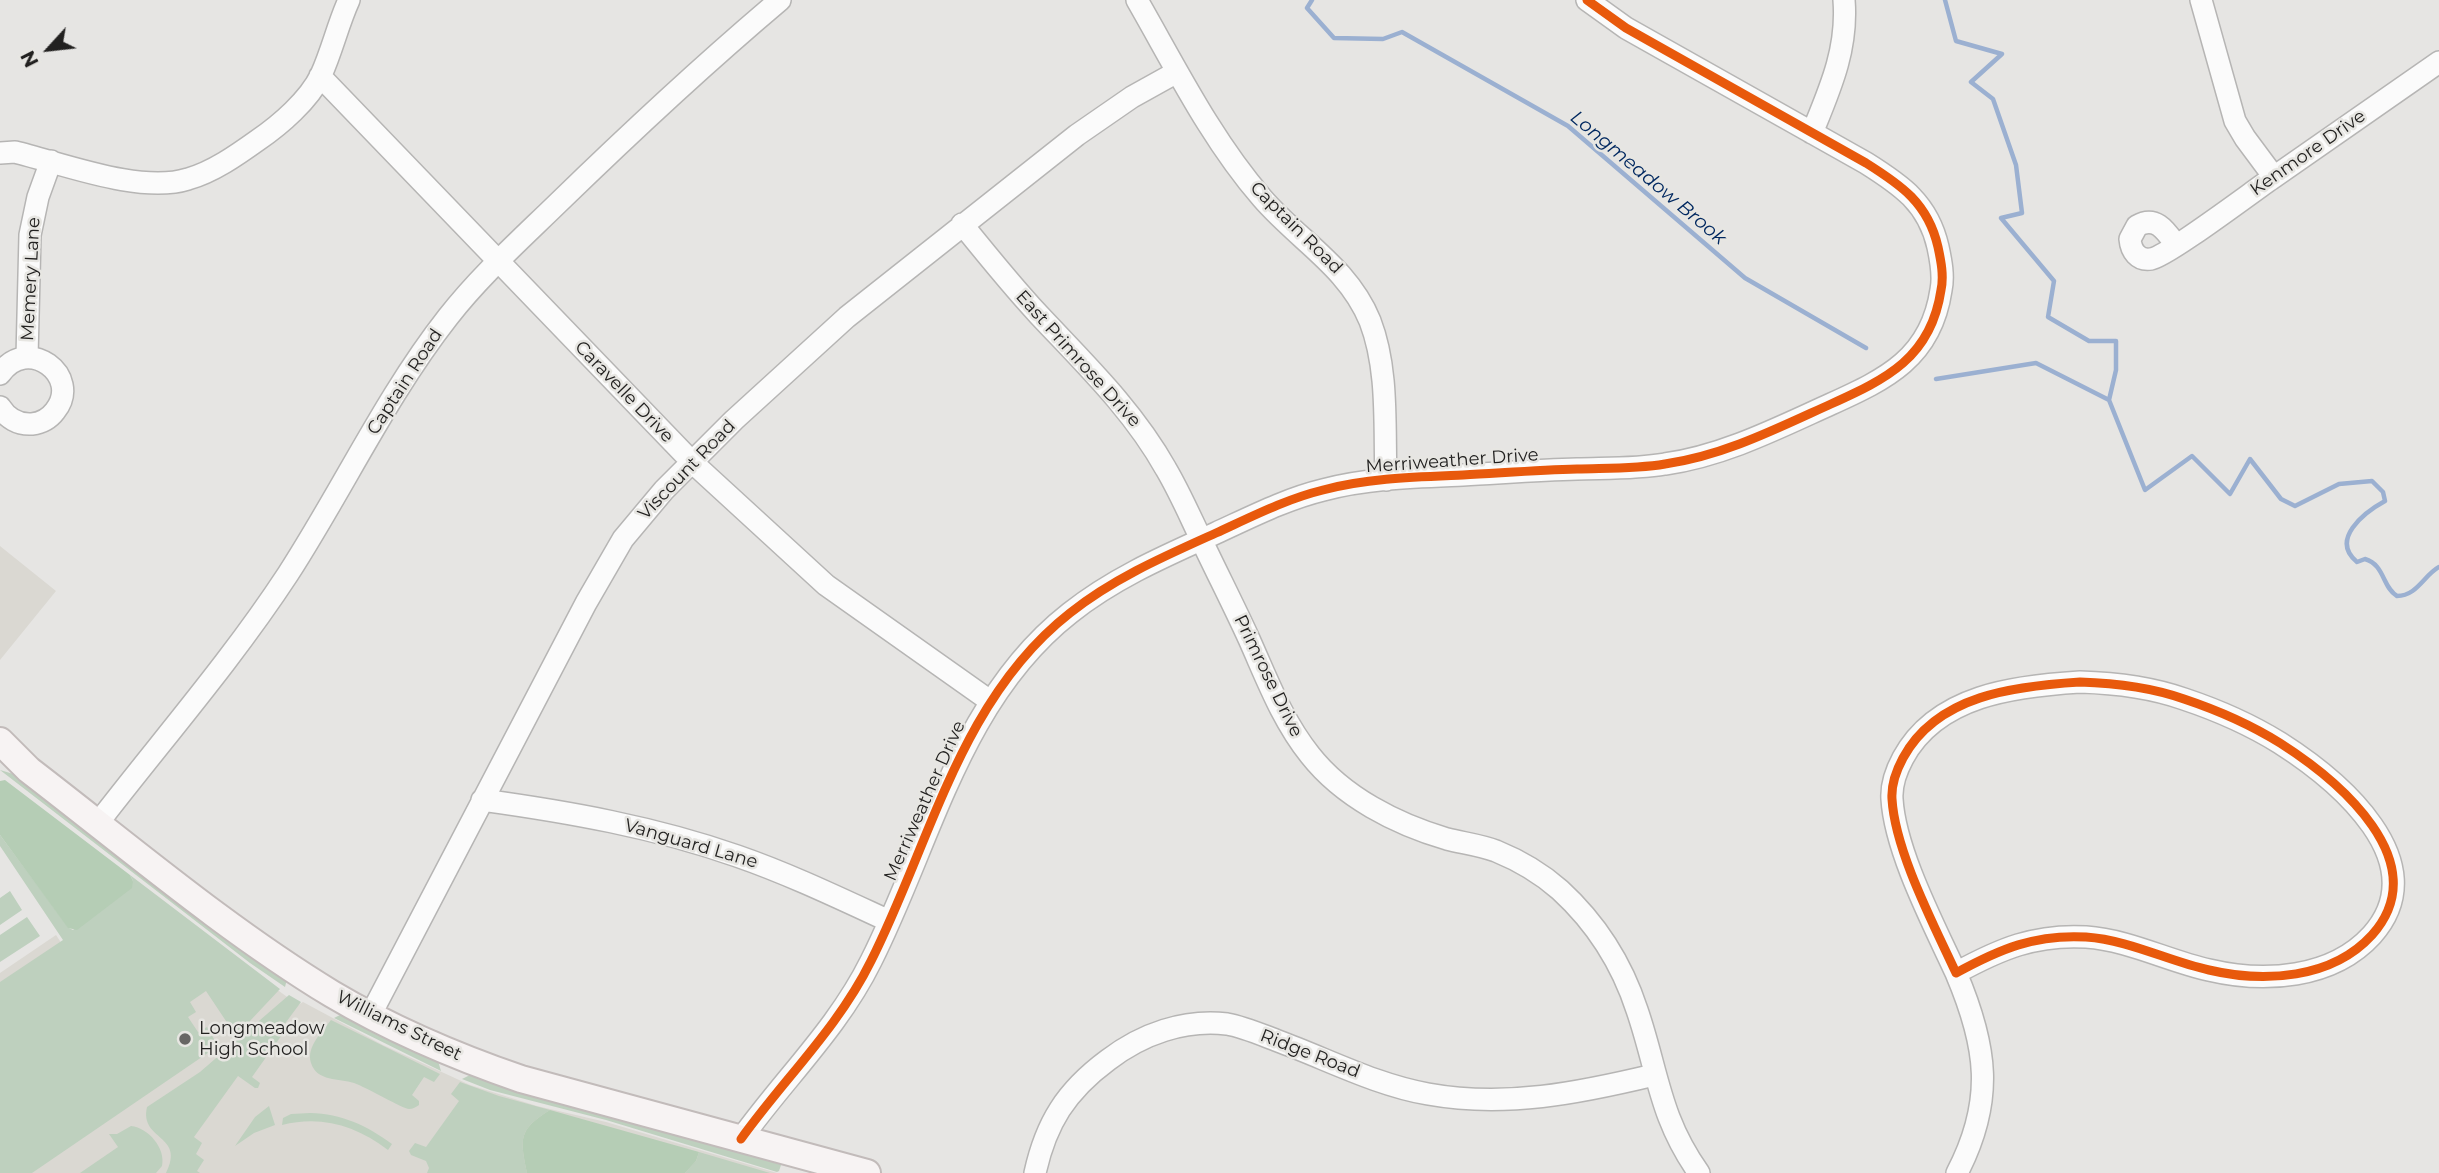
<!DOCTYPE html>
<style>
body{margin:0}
#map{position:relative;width:2439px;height:1173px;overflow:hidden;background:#e6e5e3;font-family:Montserrat,sans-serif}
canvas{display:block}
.north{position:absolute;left:14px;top:14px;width:70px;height:70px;-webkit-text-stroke:5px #e7e6e2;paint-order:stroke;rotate:243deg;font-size:19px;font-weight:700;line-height:28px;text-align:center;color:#222120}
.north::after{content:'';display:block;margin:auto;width:24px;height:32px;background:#222120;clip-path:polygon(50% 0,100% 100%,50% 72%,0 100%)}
</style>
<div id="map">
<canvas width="2439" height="1173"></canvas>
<div class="north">N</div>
</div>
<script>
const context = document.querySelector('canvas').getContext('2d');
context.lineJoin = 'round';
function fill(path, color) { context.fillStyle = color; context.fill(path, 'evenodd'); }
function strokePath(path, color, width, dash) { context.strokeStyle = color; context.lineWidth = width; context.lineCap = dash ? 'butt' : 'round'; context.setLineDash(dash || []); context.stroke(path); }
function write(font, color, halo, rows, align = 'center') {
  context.font = font + ' Montserrat,sans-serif'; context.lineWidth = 5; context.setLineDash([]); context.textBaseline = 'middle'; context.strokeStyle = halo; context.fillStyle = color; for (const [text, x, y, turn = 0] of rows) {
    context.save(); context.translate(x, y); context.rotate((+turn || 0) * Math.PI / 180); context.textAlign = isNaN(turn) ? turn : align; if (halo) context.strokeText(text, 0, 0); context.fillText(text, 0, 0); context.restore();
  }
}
const built = new Path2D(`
 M0,546L56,591L0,660Z
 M56,935L66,950L279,991L298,1005L303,1002L383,1045L470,1085L537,1106L606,1122L777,1173H0V973Z`);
const green = new Path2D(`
 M0,770L20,776L287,979L285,987L250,963Z
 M0,835L69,928L73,930L133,881L130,875L280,989L249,1022L234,1033L206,991L190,1002L196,1012L188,1017L198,1032L207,1027L218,1046L32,1173H0V982L63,940L0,846Z
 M10,891L22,910L0,925V898Z
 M27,917L40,936L0,962V935Z
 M289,995L301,1002L281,1029L284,1032L252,1077L260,1083L258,1088H255L238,1076L194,1137L202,1143L196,1154L204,1160L197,1171L200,1173H166C186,1134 139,1141 147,1107L200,1072Z
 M342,1014L438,1061L441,1071L334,1018Z
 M331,1020L440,1074L434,1082L424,1077L412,1095L419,1101V1105C416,1107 413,1109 409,1109C403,1109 366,1087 354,1083C339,1078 317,1082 311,1063C306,1047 322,1032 331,1020Z
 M470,1075L782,1162L779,1171L777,1172L606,1120L490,1090L462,1079Z
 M460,1082L499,1096L550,1110C518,1130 520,1138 527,1173H427L429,1168L426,1161L411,1155L409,1151L415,1143L426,1147L459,1101L451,1094Z
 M269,1106L275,1125L254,1133L235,1146L255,1117Z
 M310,1113C342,1114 366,1125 392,1144L388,1150C356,1126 322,1115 282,1125L283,1118L291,1114Z
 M131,1126C149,1128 166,1149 162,1166L156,1173H80L118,1147L109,1134H117Z
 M699,1152L770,1173H685L696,1161Z`);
const forest = new Path2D(`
 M5,780L130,875L133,881L132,888L77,930L68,928L0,835V781Z
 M550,1110L699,1152L696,1161L685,1173H527C520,1138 518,1130 550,1110Z`);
const stream = new Path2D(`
 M1312,0L1307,8L1334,38L1383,39L1402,32L1568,126L1745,278L1866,348
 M1945,0L1956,41L2002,54L1971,82L1993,99L2016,165L2022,213L2001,218L2054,281L2048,317L2089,341H2116V370L2109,400
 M1936,379L2036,363L2109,400L2145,490L2192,456L2230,494L2250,459L2281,499L2295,506L2339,484L2372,481L2383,492L2385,501C2363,513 2330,540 2357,562L2365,559C2385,565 2382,587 2397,596C2417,596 2424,575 2439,567`);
const minor = new Path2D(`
 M1137,0C1176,68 1211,139 1262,198C1299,241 1348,267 1370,321C1389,370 1384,428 1386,480
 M2201,0L2235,121L2245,138L2274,177
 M320,76L693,463L826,585L990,701
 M1812,133C1830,89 1848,49 1844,0
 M0,153L15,152C64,164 141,194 188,179C213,172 237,155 258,140C280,125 309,100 321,75C332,51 338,24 349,0
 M962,224C987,255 1012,286 1039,315C1085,364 1133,410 1166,469C1179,491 1189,514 1200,537C1216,571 1233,604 1249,639C1267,679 1282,720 1310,755C1343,797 1396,824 1447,839C1463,843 1480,845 1496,851C1518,860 1542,874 1560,890C1596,923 1622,964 1637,1010C1658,1071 1659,1117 1699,1173
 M2176,245C2166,231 2156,215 2137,226L2130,239C2131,251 2138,261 2151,259C2166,257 2252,192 2271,179L2274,177L2439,62
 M27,357L30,235L38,197L51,161
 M0,374C27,334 83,376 55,411C49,419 41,423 32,424C18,425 7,418 0,407
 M2080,682C2115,683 2150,687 2184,699C2217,710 2251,725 2280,743C2338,780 2437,862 2372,935C2332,979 2264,983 2209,970C2168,961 2129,940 2086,937C2035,934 2000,949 1956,973C1934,925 1895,851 1892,799C1891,784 1896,771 1903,758C1937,695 2015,686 2080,682Z
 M482,800C569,812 654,827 737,856C789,874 839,898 889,921
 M98,823C162,740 231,661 288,574C343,489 386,396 448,317C480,276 520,240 557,204C629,134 703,65 780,0
 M1956,973C1987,1046 1995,1100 1957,1173
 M371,1014L586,603L623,539L664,490L734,420L847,317L1077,135L1132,97L1177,72
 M741,1139C784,1079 838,1028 871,961C931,842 960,699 1070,613C1114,578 1165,556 1216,533C1251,517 1286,499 1323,490C1368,478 1416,477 1463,475C1501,473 1539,470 1577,469C1606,468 1636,469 1665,464C1723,456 1778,428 1831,404C1886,379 1931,358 1941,290C1944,276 1941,261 1938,247C1928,203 1901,185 1866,163L1626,28L1587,0
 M1035,1173C1046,1123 1066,1091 1108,1060C1142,1034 1184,1019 1227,1024C1244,1027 1262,1035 1278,1041C1327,1059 1376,1085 1428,1094C1505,1108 1579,1093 1654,1075`);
const major = new Path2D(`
 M0,741L29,770C128,846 225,929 332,994C391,1029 457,1057 521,1079L867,1173`);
const cycleway = new Path2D(`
 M2080,682C2115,683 2150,687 2184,699C2217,710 2251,725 2280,743C2338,780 2437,862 2372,935C2332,979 2264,983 2209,970C2168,961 2129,940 2086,937C2035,934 2000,949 1956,973C1934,925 1895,851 1892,799C1891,784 1896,771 1903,758C1937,695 2015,686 2080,682Z
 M741,1139C784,1079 838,1028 871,961C931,842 960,699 1070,613C1114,578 1165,556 1216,533C1251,517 1286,499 1323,490C1368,478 1416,477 1463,475C1501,473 1539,470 1577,469C1606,468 1636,469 1665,464C1723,456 1778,428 1831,404C1886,379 1931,358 1941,290C1944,276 1941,261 1938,247C1928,203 1901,185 1866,163L1626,28L1587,0`);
const markers = [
 [185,1039,7,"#676664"]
];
const streetNames = [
 ["Kenmore Drive",2308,153,-35],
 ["Captain Road",1296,228,45],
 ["Memery Lane",31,279,-87],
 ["East Primrose Drive",1078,359,48],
 ["Captain Road",405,382,-57],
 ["Caravelle Drive",624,392,46],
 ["Merriweather Drive",1452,461,-4],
 ["Viscount Road",687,470,-46],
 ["Primrose Drive",1268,676,64],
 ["Merriweather Drive",925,801,-66],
 ["Vanguard Lane",691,844,16],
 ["Williams Street",399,1026,26],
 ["Ridge Road",1310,1054,21]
];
const poiNames = [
 ["Longmeadow",199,1029],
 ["High School",199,1050]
];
const waterNames = [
 ["Longmeadow Brook",1648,178,40]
];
fill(built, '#dad8d2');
fill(green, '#bed0be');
fill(forest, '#b5cdb5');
strokePath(stream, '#9bb0d1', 4.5);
strokePath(minor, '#b6b5b4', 24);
strokePath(major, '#c2bbba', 30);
strokePath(minor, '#fbfbfb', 21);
strokePath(major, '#f7f3f3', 26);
strokePath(cycleway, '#e8590c', 9);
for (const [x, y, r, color] of markers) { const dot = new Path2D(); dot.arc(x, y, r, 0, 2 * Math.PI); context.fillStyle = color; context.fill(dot); strokePath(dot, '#e7e6e2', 2.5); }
write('18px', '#222120', '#e7e6e2', streetNames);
write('18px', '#222120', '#e7e6e2', poiNames, 'left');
write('italic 19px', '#012860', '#e7e6e2', waterNames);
</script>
